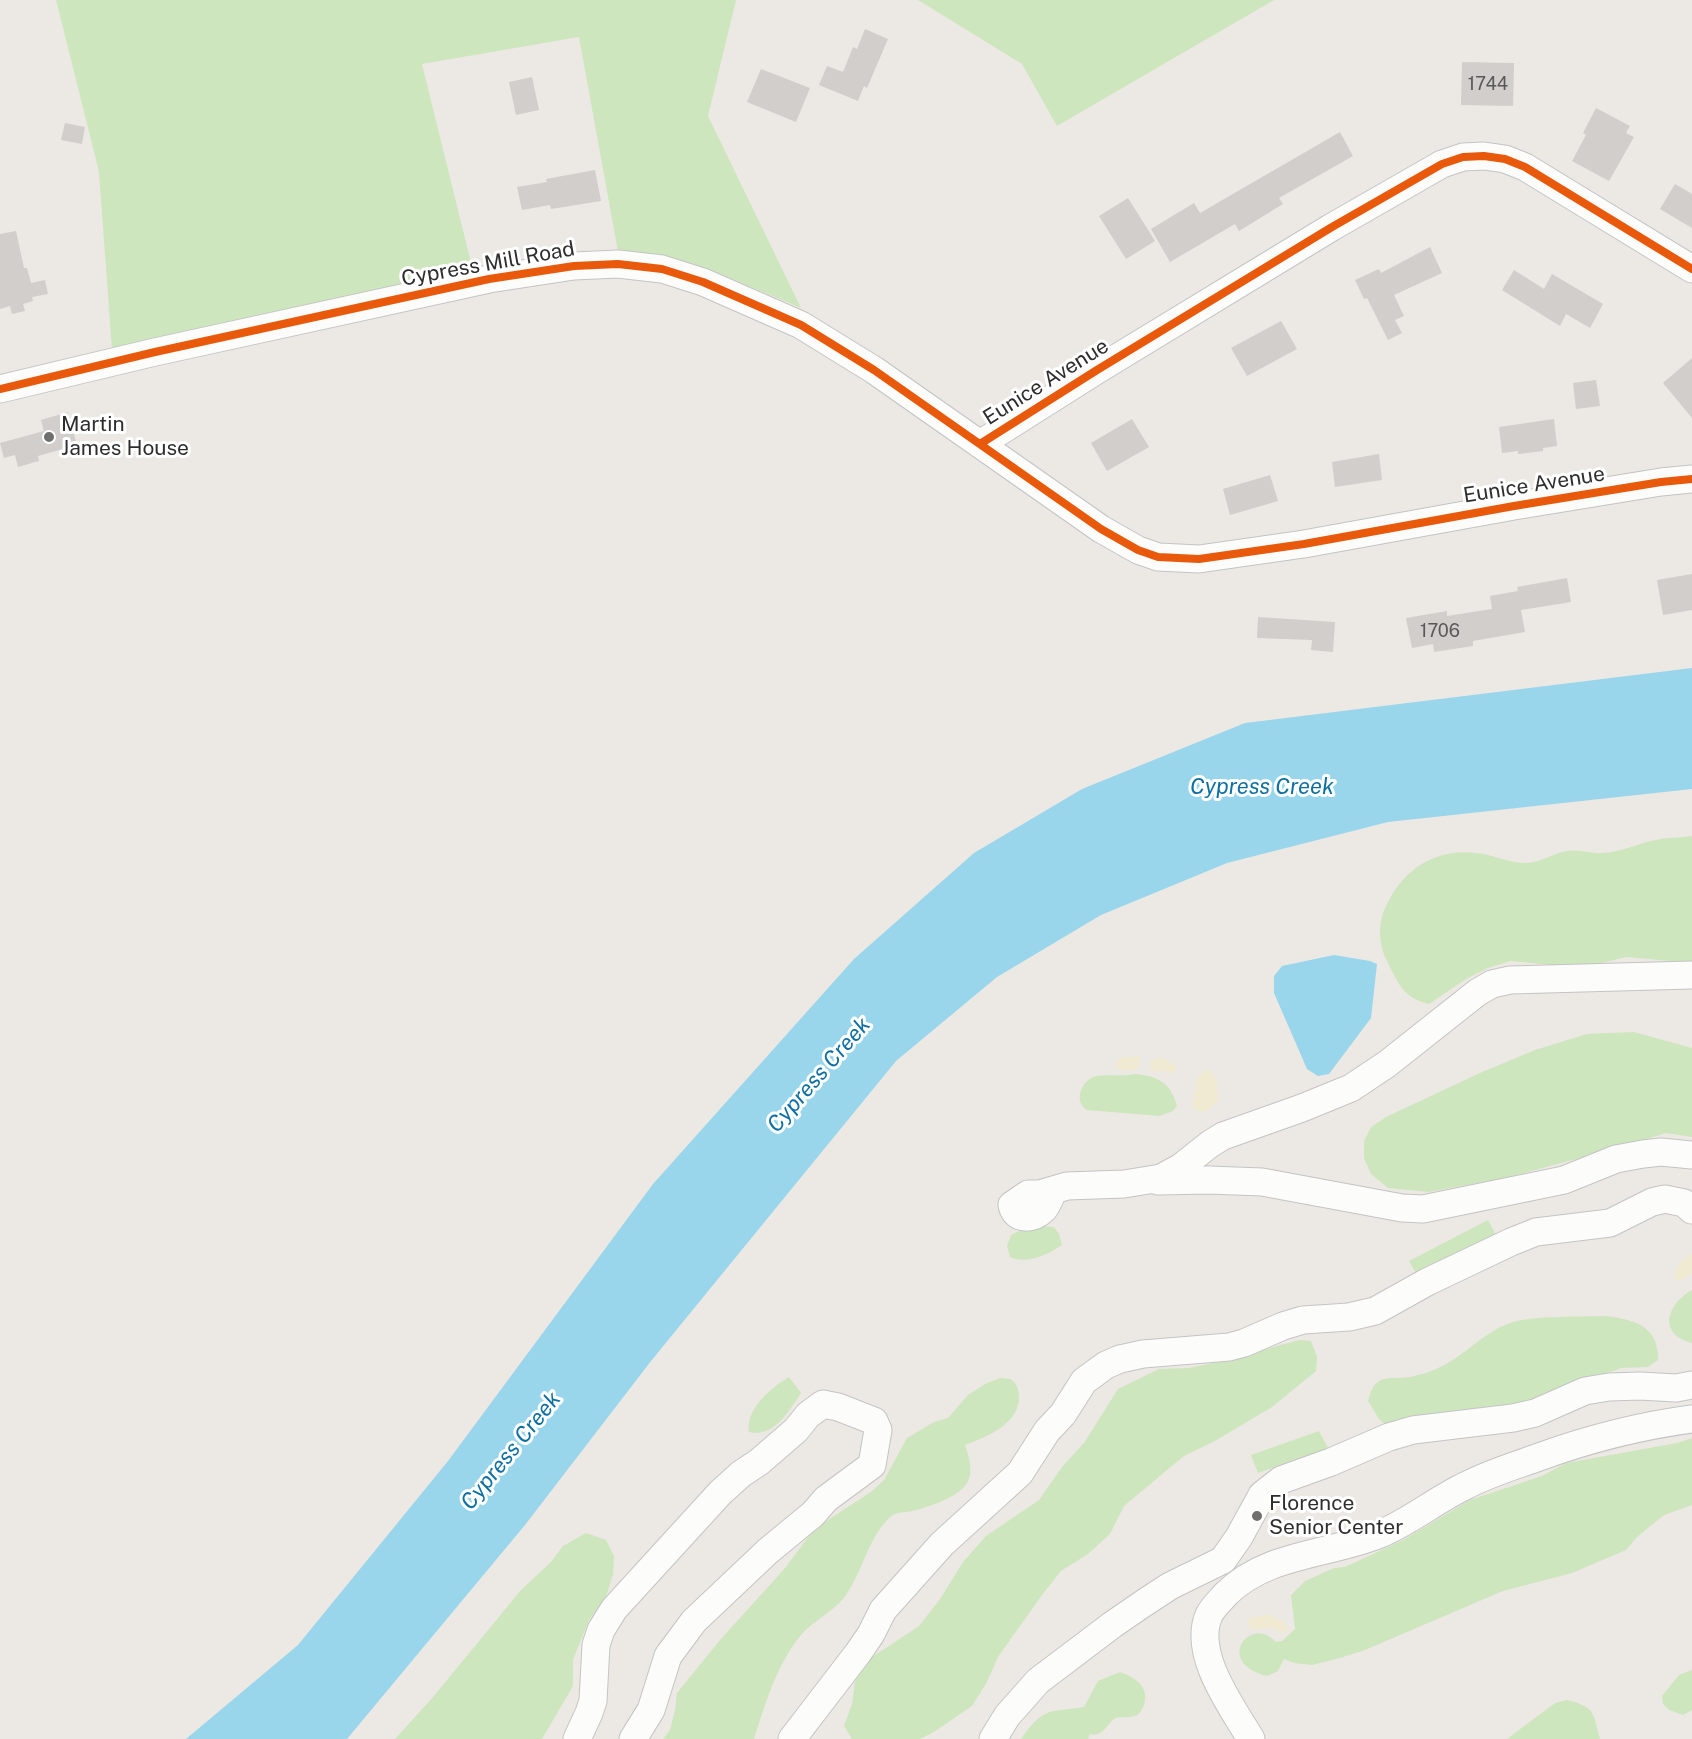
<!DOCTYPE html>
<style>
body{margin:0}
canvas{display:block;background:#ece8e4}
</style>
<canvas width="1692" height="1739"></canvas>
<script>
const context = document.querySelector('canvas').getContext('2d');
context.lineJoin = 'round';
function fill(path, color) { context.fillStyle = color; context.fill(path, 'evenodd'); }
function strokePath(path, color, width, dash) { context.strokeStyle = color; context.lineWidth = width; context.lineCap = dash ? 'butt' : 'round'; context.setLineDash(dash || []); context.stroke(path); }
function write(font, color, halo, rows, align = 'center') {
  context.font = font + ' "Public Sans",sans-serif'; context.lineWidth = 6; context.setLineDash([]); context.textBaseline = 'middle'; context.strokeStyle = halo; context.fillStyle = color; for (const [text, x, y, turn = 0] of rows) {
    context.save(); context.translate(x, y); context.rotate((+turn || 0) * Math.PI / 180); context.textAlign = isNaN(turn) ? turn : align; if (halo) context.strokeText(text, 0, 0); context.fillText(text, 0, 0); context.restore();
  }
}
const green = new Path2D(`
 M56,0H736L708,116L801,308L715,272L650,257H619L579,37L422,64L474,275L112,350L99,172Z
 M918,0H1274L1057,126L1022,64Z
 M1692,836V963L1626,957L1581,968L1511,961L1488,968L1466,979L1429,1004C1403,998 1398,983 1387,961C1377,941 1378,919 1389,900C1409,862 1446,845 1488,855C1501,858 1514,864 1528,863C1541,862 1554,853 1567,851C1580,849 1591,854 1603,853C1623,852 1641,842 1660,839C1671,837 1681,838 1692,836Z
 M1634,1032L1692,1048V1137L1666,1133L1618,1148L1505,1178L1429,1192L1388,1188L1371,1174L1364,1158V1141L1371,1127L1386,1117L1482,1072L1535,1050L1587,1034Z
 M1135,1074C1158,1076 1171,1083 1177,1106L1173,1111L1160,1116L1087,1110C1073,1102 1081,1080 1096,1076C1109,1074 1122,1077 1135,1074Z
 M1488,1220L1496,1235L1418,1277L1409,1261Z
 M1040,1226L1054,1227L1059,1234L1062,1245C1049,1254 1026,1265 1010,1257L1007,1246L1011,1235L1024,1229Z
 M1692,1290V1343C1657,1334 1667,1304 1692,1290Z
 M1607,1316C1635,1320 1659,1326 1658,1360L1648,1367L1621,1368L1519,1407L1388,1427L1379,1419L1368,1401C1375,1372 1387,1380 1410,1377C1418,1375 1428,1373 1436,1369C1463,1358 1483,1332 1510,1323C1533,1315 1581,1317 1607,1316Z
 M1299,1340L1311,1341L1317,1357L1316,1371L1272,1407L1215,1441L1184,1456L1124,1506L1110,1534L1088,1554L1061,1571L1042,1595L998,1657L986,1684L972,1706L934,1732L920,1739H852L844,1726L852,1704L855,1681L872,1657L919,1626L940,1599L963,1562L986,1536L1039,1500L1062,1467L1084,1443L1118,1389L1159,1369L1189,1368L1218,1362Z
 M789,1377L801,1393C789,1411 774,1438 749,1432C745,1409 772,1387 789,1377Z
 M1000,1378L1010,1379C1016,1383 1018,1387 1019,1395C1021,1423 987,1437 965,1445C970,1459 975,1477 963,1488C954,1498 926,1508 913,1511C903,1513 895,1511 888,1519C866,1542 862,1575 843,1599C831,1613 813,1621 801,1635C776,1666 766,1702 754,1739H663L670,1730L675,1710L677,1693L720,1640L786,1567L814,1529L871,1492L884,1480L907,1438L934,1422L948,1418L968,1395L985,1384Z
 M1319,1431L1328,1448L1258,1473L1251,1455Z
 M1692,1438V1505L1664,1515L1636,1538L1626,1550L1572,1573L1503,1591L1365,1650L1340,1658L1312,1665L1294,1663L1284,1659L1278,1671L1267,1676C1213,1662 1251,1614 1276,1642L1282,1641L1295,1629L1291,1595L1305,1581L1334,1568L1344,1567L1356,1562L1403,1540L1470,1500L1542,1476L1566,1463L1677,1443Z
 M586,1533L606,1540L614,1556L613,1575L605,1599L589,1620L573,1660V1686L542,1739H395L433,1697L521,1590L550,1563L563,1546Z
 M1692,1670V1710L1683,1715L1669,1710L1663,1704L1662,1696L1679,1675Z
 M1120,1672C1135,1677 1150,1687 1144,1705C1142,1710 1140,1714 1135,1716C1129,1718 1122,1716 1116,1718C1106,1723 1105,1737 1090,1734L1088,1739H1021C1045,1706 1047,1713 1084,1707L1098,1681Z
 M1567,1700C1595,1707 1593,1712 1600,1739H1507L1555,1703Z`);
const sand = new Path2D(`
 M1137,1056L1140,1058L1139,1066L1134,1070H1120L1116,1068L1117,1061L1119,1058Z
 M1161,1057L1176,1066V1070L1172,1074L1167,1071L1154,1072L1150,1067L1151,1061Z
 M1209,1069L1215,1076L1219,1100C1211,1107 1206,1116 1195,1110C1190,1100 1198,1093 1196,1081L1202,1072Z
 M1692,1254V1273L1682,1280H1676L1674,1275C1677,1266 1683,1257 1692,1254Z
 M1268,1614L1284,1622L1288,1630L1286,1633L1279,1632L1269,1627L1254,1630L1249,1627L1248,1619Z`);
const water = new Path2D(`
 M1692,668V789L1388,822L1227,863L1101,915L997,977L896,1061L651,1361L525,1525L347,1739H186L298,1645L448,1461L653,1184L854,959L974,853L1082,789L1245,723Z
 M1334,955L1370,961L1377,964L1371,1018L1329,1074L1318,1076L1307,1069L1274,993V976L1282,966Z`);
const building = new Path2D(`
 M865,29L888,39L867,88L864,86L858,101L819,85L827,66L843,72L853,47L857,49Z
 M1462,62L1514,63L1513,106L1461,105Z
 M761,69L810,88L796,122L747,102Z
 M532,77L539,110L516,115L509,82Z
 M1596,108L1630,126L1626,133L1634,137L1609,181L1572,161L1586,135L1583,133Z
 M65,123L85,127L82,144L61,140Z
 M1340,132L1353,156L1279,198L1283,204L1239,231L1235,224L1170,262L1151,229L1194,203L1200,213Z
 M595,170L601,201L551,209L550,205L522,210L517,187L547,182L546,179Z
 M1675,184L1692,194V228L1660,209Z
 M1128,198L1155,241L1126,259L1099,216Z
 M16,231L24,268H27L31,283L45,280L48,294L32,297L33,301L23,304L25,311L12,314L10,306L0,309V234Z
 M1430,247L1442,273L1394,295L1404,316L1395,320L1402,333L1388,340L1367,298L1364,299L1355,280L1379,269L1381,273Z
 M1514,270L1544,289L1552,274L1603,304L1590,328L1566,314L1560,326L1502,290Z
 M1281,321L1297,349L1247,376L1231,348Z
 M1692,358V418L1663,383Z
 M1596,380L1600,406L1576,409L1573,383Z
 M68,412L77,445L38,456L39,461L18,467L15,455L4,458L0,443L44,431L41,420Z
 M1132,419L1149,447L1107,471L1091,443Z
 M1554,419L1557,446L1543,448V451L1518,454V451L1502,453L1499,427Z
 M1379,454L1382,480L1335,487L1332,462Z
 M1270,475L1278,501L1230,515L1223,489Z
 M1692,574V610L1663,615L1657,580Z
 M1567,578L1571,602L1521,610L1525,632L1473,641V646L1434,652L1433,644L1412,648L1406,618L1447,611V616L1492,609L1490,596L1518,591L1517,587Z
 M1258,617L1335,622L1333,652L1311,650L1312,640L1257,638Z`);
const minor = new Path2D(`
 M0,389L155,352L489,279L574,266L618,264L662,269L703,282L801,325L874,370L1101,529L1138,550L1158,557L1199,559L1304,544L1514,506L1661,482L1692,479
 M980,444L1097,370L1332,227L1442,164L1463,157L1484,156L1505,159L1525,167L1692,269
 M1158,1181L1209,1180L1262,1182L1402,1208L1423,1209L1564,1180L1616,1159L1643,1154L1661,1152L1692,1155
 M1053,1191C1051,1196 1048,1204 1044,1209C1034,1219 1015,1222 1012,1205L1028,1194H1040L1067,1186L1124,1184L1161,1178L1181,1167L1210,1144L1223,1136L1302,1108L1351,1088L1387,1064L1478,992L1492,984L1510,980L1692,975
 M577,1739L589,1713L593,1701L596,1645L601,1630L614,1609L720,1493L741,1474L759,1462L796,1430L808,1415L823,1404L838,1407L874,1421L878,1430L872,1465L826,1499L813,1514L768,1551L694,1621L668,1656L651,1710L633,1739
 M792,1739L858,1653L871,1634L883,1610L942,1544L1020,1473L1047,1431L1063,1414L1084,1381L1106,1365L1120,1359L1143,1354L1229,1347L1244,1343L1283,1326L1303,1320L1349,1317L1375,1311L1427,1282L1511,1242L1536,1232L1610,1223L1652,1202L1665,1199L1684,1203L1692,1210
 M993,1739L1007,1716L1038,1681L1112,1625L1144,1603L1170,1586L1223,1560L1239,1537L1262,1495L1281,1480L1331,1462L1389,1437L1413,1430L1513,1418L1535,1413L1585,1391L1609,1387L1640,1386L1676,1388L1692,1385
 M1251,1739C1232,1707 1192,1654 1209,1615C1213,1607 1220,1601 1226,1594C1267,1553 1329,1555 1380,1534C1411,1521 1437,1499 1467,1485C1490,1473 1514,1466 1539,1457C1589,1439 1639,1426 1692,1419`);
const cycleway = new Path2D(`
 M0,389L155,352L489,279L574,266L618,264L662,269L703,282L801,325L874,370L1101,529L1138,550L1158,557L1199,559L1304,544L1514,506L1661,482L1692,479
 M980,444L1097,370L1332,227L1442,164L1463,157L1484,156L1505,159L1525,167L1692,269`);
const markers = [
 [49,437,6,"#706f6e"],
 [1257,1516,6,"#706f6e"]
];
const numberNames = [
 ["1744",1488,84],
 ["1706",1440,631]
];
const streetNames = [
 ["Cypress Mill Road",488,264,-10],
 ["Eunice Avenue",1046,382,-32],
 ["Eunice Avenue",1534,485,-9]
];
const poiNames = [
 ["Martin",61,425],
 ["James House",61,449],
 ["Florence",1269,1504],
 ["Senior Center",1269,1528]
];
const waterNames = [
 ["Cypress Creek",1262,787],
 ["Cypress Creek",819,1075,-49],
 ["Cypress Creek",511,1451,-51]
];
fill(green, '#cee6be');
fill(sand, '#f0ead3');
fill(water, '#99d6ec');
fill(building, '#d1cecb');
strokePath(minor, '#c5c4c5', 29);
strokePath(minor, '#fcfcfb', 27);
strokePath(cycleway, '#e8590c', 8);
for (const [x, y, r, color] of markers) { const dot = new Path2D(); dot.arc(x, y, r, 0, 2 * Math.PI); context.fillStyle = color; context.fill(dot); strokePath(dot, '#fff', 2); }
write('18px', '#585857', null, numberNames);
write('21px', '#2e2e2e', '#fff', streetNames);
write('21px', '#2e2e2e', '#fff', poiNames, 'left');
write('italic 22px', '#0d6fa3', '#fff', waterNames);
</script>
